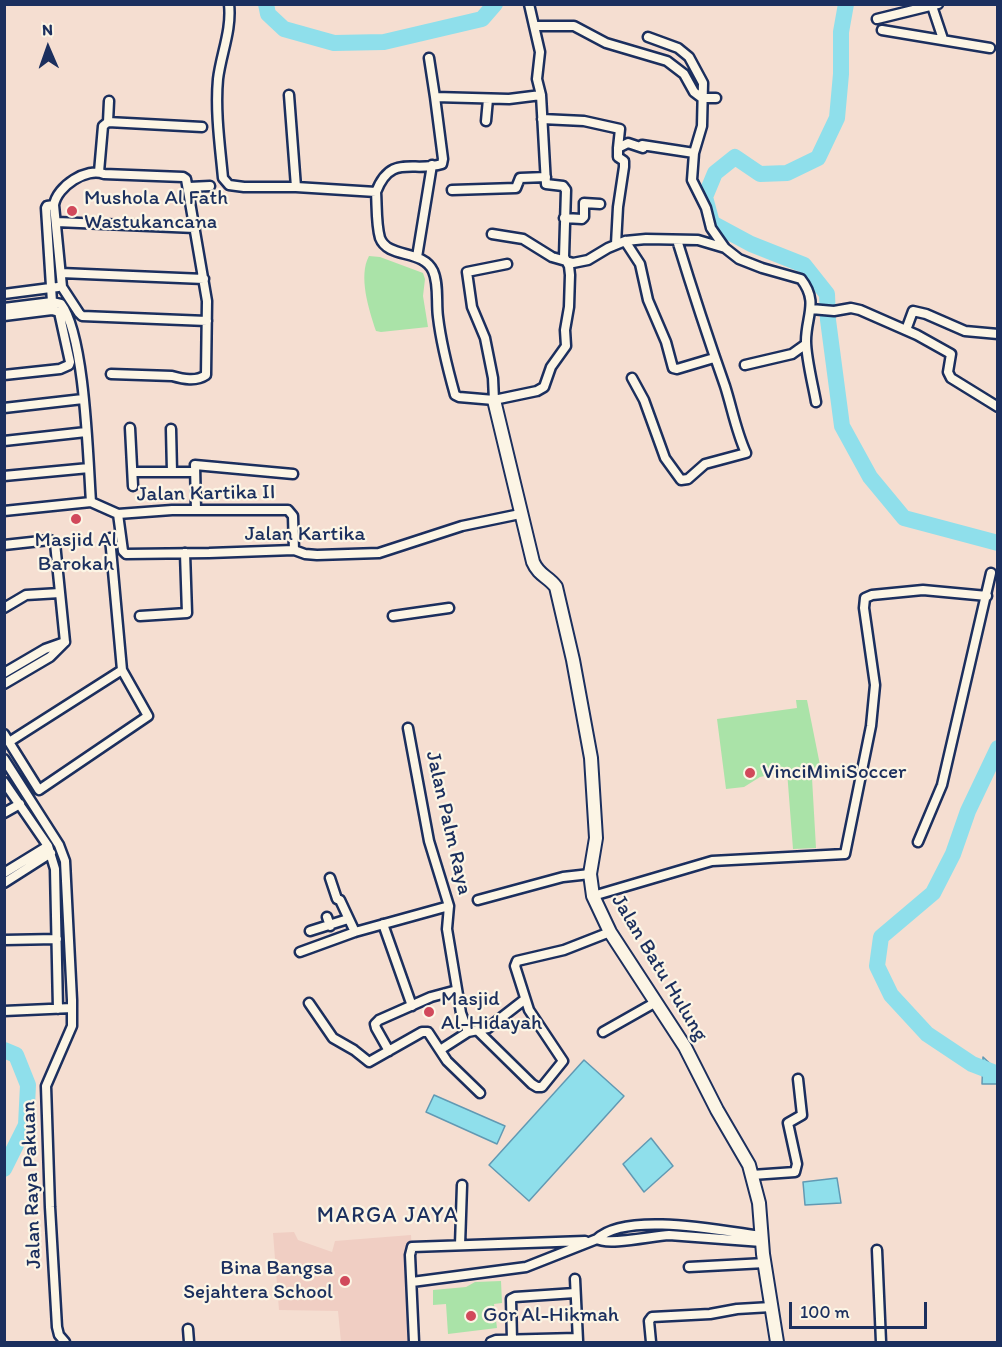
<!DOCTYPE html>
<style>
body{margin:0}
#map{position:relative;width:1002px;height:1347px;overflow:hidden;background:#f5ded1;font-family:Itim,sans-serif}
canvas{display:block}
.frame{position:absolute;inset:0;border:6px solid #1b2f5e;pointer-events:none}
.north{position:absolute;left:18px;top:18px;width:60px;height:60px;-webkit-text-stroke:4px #fcf5e5;paint-order:stroke;rotate:358deg;font-size:16px;font-weight:700;line-height:24px;text-align:center;color:#1b2f5e}
.north::after{content:'';display:block;margin:auto;width:21px;height:27px;background:#1b2f5e;clip-path:polygon(50% 0,100% 100%,50% 72%,0 100%)}
.scale{position:absolute;left:789px;top:1302px;width:138px;height:27px;box-sizing:border-box;border:3px solid #1b2f5e;border-top:0;padding-left:8px;font-size:18px;line-height:21px;white-space:nowrap;color:#1b2f5e;-webkit-text-stroke:4px #fcf5e5;paint-order:stroke}
</style>
<div id="map">
<canvas width="1002" height="1347"></canvas>
<div class="frame"></div>
<div class="north">N</div>
<div class="scale">100 m</div>
</div>
<script>
const context = document.querySelector('canvas').getContext('2d');
context.lineJoin = 'round';
function fill(path, color) { context.fillStyle = color; context.fill(path, 'evenodd'); }
function strokePath(path, color, width, dash) { context.strokeStyle = color; context.lineWidth = width; context.lineCap = dash ? 'butt' : 'round'; context.setLineDash(dash || []); context.stroke(path); }
function write(font, color, halo, rows, align = 'center') {
  context.font = font + ' Itim,sans-serif'; context.lineWidth = 4.5; context.setLineDash([]); context.textBaseline = 'middle'; context.strokeStyle = halo; context.fillStyle = color; for (const [text, x, y, turn = 0] of rows) {
    context.save(); context.translate(x, y); context.rotate((+turn || 0) * Math.PI / 180); context.textAlign = isNaN(turn) ? turn : align; if (halo) context.strokeText(text, 0, 0); context.fillText(text, 0, 0); context.restore();
  }
}
const built = new Path2D(`
 M294,1232L298,1240L332,1252L335,1241L411,1235L417,1342H341L338,1311L279,1310L273,1233Z`);
const green = new Path2D(`
 M369,256L380,257L423,273L425,279L423,296L428,327L381,332L376,331C369,310 358,276 369,256Z
 M796,700H807L822,775L812,778L816,848L793,849L787,771L760,777L744,787L726,789L717,719L797,708Z
 M501,1281L502,1303L494,1304L497,1328L448,1334L446,1304L433,1305V1290L466,1287L475,1282Z`);
const water = new Path2D(`
 M983,1057L997,1070V1084H982Z
 M584,1060L624,1096L529,1201L489,1165Z
 M434,1095L505,1126L497,1144L426,1112Z
 M651,1138L673,1166L644,1192L623,1164Z
 M837,1178L841,1203L805,1205L803,1182Z`);
const river = new Path2D(`
 M266,4L268,14L284,29L334,43L384,42L482,19L495,4
 M846,4L841,32V74L837,118L818,158L787,173L760,174L735,157L715,173L705,197L712,223L751,244L804,265L827,294L828,320L842,426L870,477L904,518L998,543
 M998,748L968,811L953,854L933,893L881,937L877,966L891,995L927,1034L972,1064L998,1074
 M4,1050L16,1055L28,1085L26,1125L4,1169`);
const street = new Path2D(`
 M229,4C232,30 221,54 218,79C215,111 220,146 223,178L229,185L244,187H296L376,192C377,206 376,224 380,238C388,259 423,249 433,271C439,284 436,303 438,317C441,343 448,370 455,395L459,397L494,400L537,391L544,387L551,367L566,346L565,330L569,307L570,275L569,266L564,257L566,190L563,186L546,184L541,95L537,79L540,52L529,4
 M932,6L943,39
 M877,19L938,4
 M535,26H574L606,43L667,61L684,74L694,92L702,98H716
 M882,30L990,48
 M648,37L678,48L689,57L703,83L702,126L694,153L692,180L706,208L711,228L725,248
 M429,58L435,97
 M289,95L296,187
 M542,119L584,121L620,129L618,148L628,143L643,148L642,145L694,153
 M486,121L488,99
 M108,122L109,101
 M99,172L103,126L108,122L202,127
 M189,187L210,186
 M452,190L516,188L520,178L546,177
 M376,192C391,153 413,173 442,164L443,159L435,97L509,99L541,95
 M54,205C57,186 87,167 104,174L183,177L186,179L207,301L206,375C196,382 183,379 172,376L111,374
 M564,218L582,219L584,217V203L600,204
 M57,222L195,228
 M492,234L523,239L552,257L573,263L588,260L608,248L625,241L646,239L698,240L725,248L739,259L762,268L801,279C819,302 806,316 806,341C806,358 813,385 816,402
 M625,241L640,264L648,300L666,342L673,368L677,369L714,358
 M616,244L618,207L624,167V161L618,157V148
 M417,257L432,165
 M61,273L204,279
 M4,294L58,287
 M52,302L46,208L47,206L54,205L62,287L79,313L82,316L207,321
 M4,308L52,302L61,304C85,335 88,459 91,502
 M811,309L834,311L851,308L860,310L917,335L951,354L948,372L951,378L998,407
 M4,316L52,310L59,312L70,362L69,365L60,369L4,375
 M906,330L913,311L926,314L965,331L998,334
 M745,365L792,354L806,344
 M632,378L644,400L665,458L681,480L688,479L705,464L746,453C736,431 732,408 725,386C708,338 692,289 677,240
 M494,400L493,378L485,338L472,307L467,272L507,264
 M4,408L83,399
 M130,428L133,486
 M171,429L172,472
 M4,441L86,432
 M133,472H195
 M4,476L89,468
 M196,510L195,465L293,474
 M4,511L91,502L118,514L172,510H288L293,516L294,550
 M118,514L123,551L126,554L209,553L294,550L305,554L317,555L379,553L462,526L520,514
 M4,545L50,540L55,543L65,642
 M4,608L26,595L60,593
 M140,616L187,613L185,553
 M393,616L449,608
 M4,673L45,649L62,643
 M4,684L50,657L65,642
 M408,728L429,841L449,906L447,929L461,1013L468,1032
 M4,734L39,790L148,716L122,670L110,538
 M9,742L122,670
 M4,759L59,845L65,861L72,1000V1026L46,1086L50,1207L57,1327L59,1335L65,1342
 M4,782L48,846L55,869L58,1009
 M4,813L20,804
 M918,842L942,785L991,573
 M4,873L48,846
 M330,878L337,899L340,900L355,932
 M4,883L51,853
 M593,896L712,861L845,854L871,726L875,685L864,608L865,598L872,595L923,590L987,596
 M478,900L563,877L590,874
 M327,917L330,926
 M383,924L412,1006
 M310,931L348,919
 M4,940L57,939
 M300,952L355,932L449,906
 M309,1003L333,1038L354,1050L369,1062L422,1032H428L447,1061L480,1093
 M4,1011L72,1008
 M477,1030L532,1084L537,1087H542L563,1061L529,1010L515,966L517,961L564,950L610,932
 M603,1032L656,1002
 M440,1050L468,1032L488,1028L524,1000
 M389,1051L376,1028L375,1024L379,1020L431,997L457,990
 M752,1175L795,1172L797,1164L788,1123L802,1115L798,1079
 M597,1239C608,1246 652,1236 669,1235L762,1242
 M460,1245L462,1185
 M877,1250L881,1342
 M689,1267L765,1263
 M575,1279L578,1341
 M412,1282L526,1267L597,1239C626,1211 723,1231 761,1236
 M188,1329L189,1342
 M512,1340L511,1299L515,1297L575,1293
 M414,1342L410,1255L412,1247L585,1241
 M491,1342L496,1340L577,1338
 M651,1342L649,1321L652,1317L710,1314L737,1309L771,1307`);
const secondary = new Path2D(`
 M494,400L533,562C539,576 548,576 556,587L573,660L591,758L596,838L590,874L593,896L610,932L685,1047L717,1110L749,1165L759,1203L763,1254L777,1342`);
const markers = [
 [72,211,6,"#d1495b"],
 [76,519,6,"#d1495b"],
 [750,773,6,"#d1495b"],
 [429,1012,6,"#d1495b"],
 [345,1281,6,"#d1495b"],
 [471,1316,6,"#d1495b"]
];
const poiNames = [
 ["Mushola Al Fath",84,199],
 ["Wastukancana",84,223],
 ["Masjid Al",76,541,"center"],
 ["Barokah",76,565,"center"],
 ["VinciMiniSoccer",762,773],
 ["Masjid",441,1000],
 ["Al-Hidayah",441,1024],
 ["Bina Bangsa",333,1269,"right"],
 ["Sejahtera School",333,1293,"right"],
 ["Gor Al-Hikmah",483,1316]
];
const streetNames = [
 ["Jalan Kartika II",206,494,-1],
 ["Jalan Kartika",305,535],
 ["Jalan Palm Raya",448,823,77],
 ["Jalan Batu Hulung",659,968,59],
 ["Jalan Raya Pakuan",32,1185,-92]
];
const neighbourhoodNames = [
 ["MARGA JAYA",388,1216]
];
fill(built, '#f0cec3');
fill(green, '#aae3a8');
fill(water, '#8fdfeb');
strokePath(water, '#6199b3', 1.5);
strokePath(river, '#8fdfeb', 16);
strokePath(street, '#1b2f5e', 13);
strokePath(secondary, '#1b2f5e', 16);
strokePath(street, '#fcf5e5', 8);
strokePath(secondary, '#fcf5e5', 12);
for (const [x, y, r, color] of markers) { const dot = new Path2D(); dot.arc(x, y, r, 0, 2 * Math.PI); context.fillStyle = color; context.fill(dot); strokePath(dot, '#fcf5e5', 2); }
write('21px', '#1b2f5e', '#fcf5e5', poiNames, 'left');
write('21px', '#1b2f5e', '#fcf5e5', streetNames);
context.letterSpacing = '1.5px';
write('22px', '#1b2f5e', '#fcf5e5', neighbourhoodNames);
context.letterSpacing = '0px';
</script>
